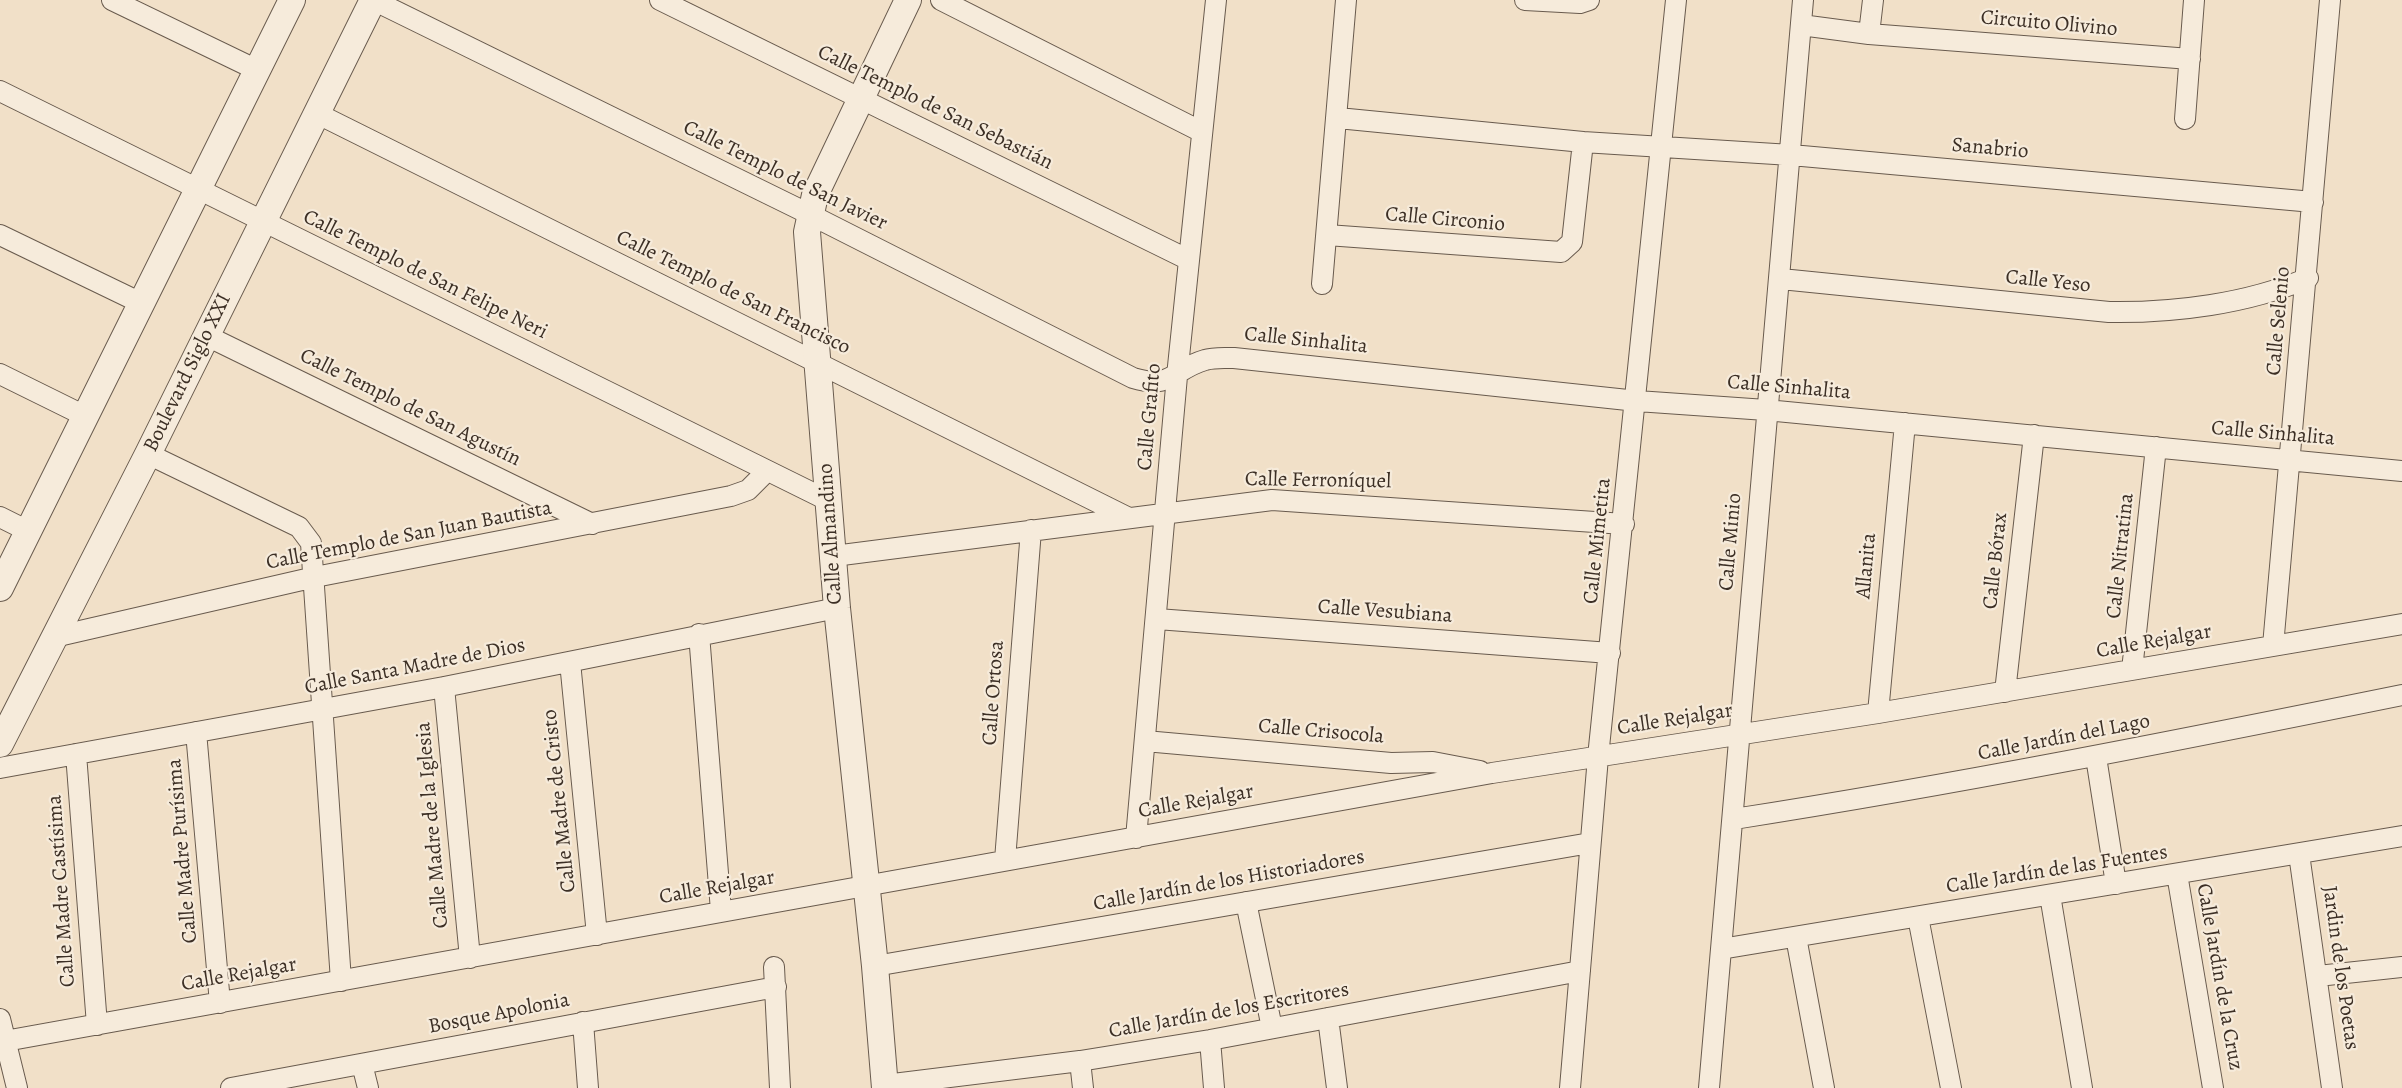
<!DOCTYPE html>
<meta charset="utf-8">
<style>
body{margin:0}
canvas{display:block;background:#f1e0c8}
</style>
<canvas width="2402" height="1088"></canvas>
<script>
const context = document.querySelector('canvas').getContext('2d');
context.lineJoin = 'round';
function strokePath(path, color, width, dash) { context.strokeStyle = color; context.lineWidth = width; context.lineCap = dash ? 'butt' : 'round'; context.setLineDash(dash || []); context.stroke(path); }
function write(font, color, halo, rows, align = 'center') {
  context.font = font + ' Alegreya,serif'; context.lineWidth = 4.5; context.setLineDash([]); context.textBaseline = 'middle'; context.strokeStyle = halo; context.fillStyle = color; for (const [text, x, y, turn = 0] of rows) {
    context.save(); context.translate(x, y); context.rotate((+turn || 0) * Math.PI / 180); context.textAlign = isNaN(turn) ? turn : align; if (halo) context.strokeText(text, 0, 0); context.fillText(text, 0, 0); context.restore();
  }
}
const minor = new Path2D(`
 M112,0L257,70
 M373,0L809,214L1133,378C1172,390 1173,369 1205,360C1214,357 1224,358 1234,358L1637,401L1766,410L2402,471
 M660,0L1189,260
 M941,0L1202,132
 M1525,0L1580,3L1589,0
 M1801,25L1869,34L2190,59
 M1869,34L1873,0
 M0,91L829,501
 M316,113L1129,518
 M1338,118L1583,142L1791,155L2313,202
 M2185,119L2194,0
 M0,235L141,303
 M1327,235L1561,252L1572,242L1583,142
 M1781,279L2109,312C2174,313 2247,304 2308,278
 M1322,284L1346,0
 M207,336L592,524
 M0,374L85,416
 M148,454L299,527L311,543L341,981
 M0,517L28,531
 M834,556L1272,500L1624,524
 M1157,619L1610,653
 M699,634L721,911
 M54,637L315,577L731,496L748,490L766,472
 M2273,646L2330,0
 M570,662L597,935
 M2132,670L2156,447
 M444,687L470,958
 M2005,692L2034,435
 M1878,713L1905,423
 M196,732L220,1003
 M1145,741L1391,763L1433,762L1480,771
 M76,754L97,1025
 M2096,757L2116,884
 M0,768L444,687L837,608
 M1734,819C1958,784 2180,740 2402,695
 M1136,838L1177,376L1216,0
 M2299,854L2332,1088
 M1005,860L1031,530
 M2177,874L2213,1088
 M2050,895L2082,1088
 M1246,902L1272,1028
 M1918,917L1951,1088
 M1796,937L1824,1088
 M1721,949L2402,836
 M875,966L1590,843
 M774,967L780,1088
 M2318,976L2402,967
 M1328,1018L1337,1088
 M0,1019L17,1088
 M583,1022L588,1088
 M1210,1040L1214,1088
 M0,1042L1492,773L1878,713L2402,624
 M1080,1061L1083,1088
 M362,1064L368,1088
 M885,1085L1080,1061L1210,1040L1580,971
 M231,1088L776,987
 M1570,1088L1598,757L1676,0
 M1709,1088C1739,725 1773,363 1803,0`);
const tertiary = new Path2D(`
 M0,588L292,0
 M0,744L148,454L373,0
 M885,1088L875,966L837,608L807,232L815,195L908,0`);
const streetNames = [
 ["Circuito Olivino",2049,24,5],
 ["Calle Templo de San Sebastián",935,108,26],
 ["Sanabrio",1990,149,5],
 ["Calle Templo de San Javier",785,176,26],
 ["Calle Circonio",1445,220,5],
 ["Calle Templo de San Felipe Neri",425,275,26],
 ["Calle Yeso",2048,282,6],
 ["Calle Templo de San Francisco",733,293,26],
 ["Calle Selenio",2279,321,-85],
 ["Calle Sinhalita",1306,341,6],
 ["Boulevard Siglo XXI",188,373,-64],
 ["Calle Sinhalita",1789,388,5],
 ["Calle Templo de San Agustín",410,408,26],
 ["Calle Grafito",1150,417,-85],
 ["Calle Sinhalita",2273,434,5],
 ["Calle Ferroníquel",1318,481,1],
 ["Calle Almandino",831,534,-94],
 ["Calle Templo de San Juan Bautista",409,536,-11],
 ["Calle Mimetita",1598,541,-84],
 ["Calle Minio",1731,542,-85],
 ["Calle Nitratina",2121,556,-84],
 ["Calle Bórax",1996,561,-84],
 ["Allanita",1867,566,-85],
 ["Calle Vesubiana",1385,612,4],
 ["Calle Rejalgar",2154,642,-10],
 ["Calle Santa Madre de Dios",415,667,-11],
 ["Calle Ortosa",994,693,-86],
 ["Calle Rejalgar",1675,720,-9],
 ["Calle Crisocola",1321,732,5],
 ["Calle Jardín del Lago",2064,738,-11],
 ["Calle Madre de Cristo",560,801,-96],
 ["Calle Rejalgar",1196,802,-10],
 ["Calle Madre de la Iglesia",433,825,-95],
 ["Calle Madre Purísima",183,851,-95],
 ["Calle Jardín de las Fuentes",2057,870,-9],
 ["Calle Jardín de los Historiadores",1229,881,-10],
 ["Calle Rejalgar",717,888,-10],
 ["Calle Madre Castísima",62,891,-94],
 ["Jardin de los Poetas",2340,968,82],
 ["Calle Rejalgar",239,975,-10],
 ["Calle Jardín de la Cruz",2219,977,80],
 ["Calle Jardín de los Escritores",1229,1011,-10],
 ["Bosque Apolonia",499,1014,-11]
];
strokePath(minor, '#695b4e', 22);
strokePath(tertiary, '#695b4e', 28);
strokePath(minor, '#f6ebdb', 20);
strokePath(tertiary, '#f6ebdb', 26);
write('21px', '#3c2f25', '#f6ebdb', streetNames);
</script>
